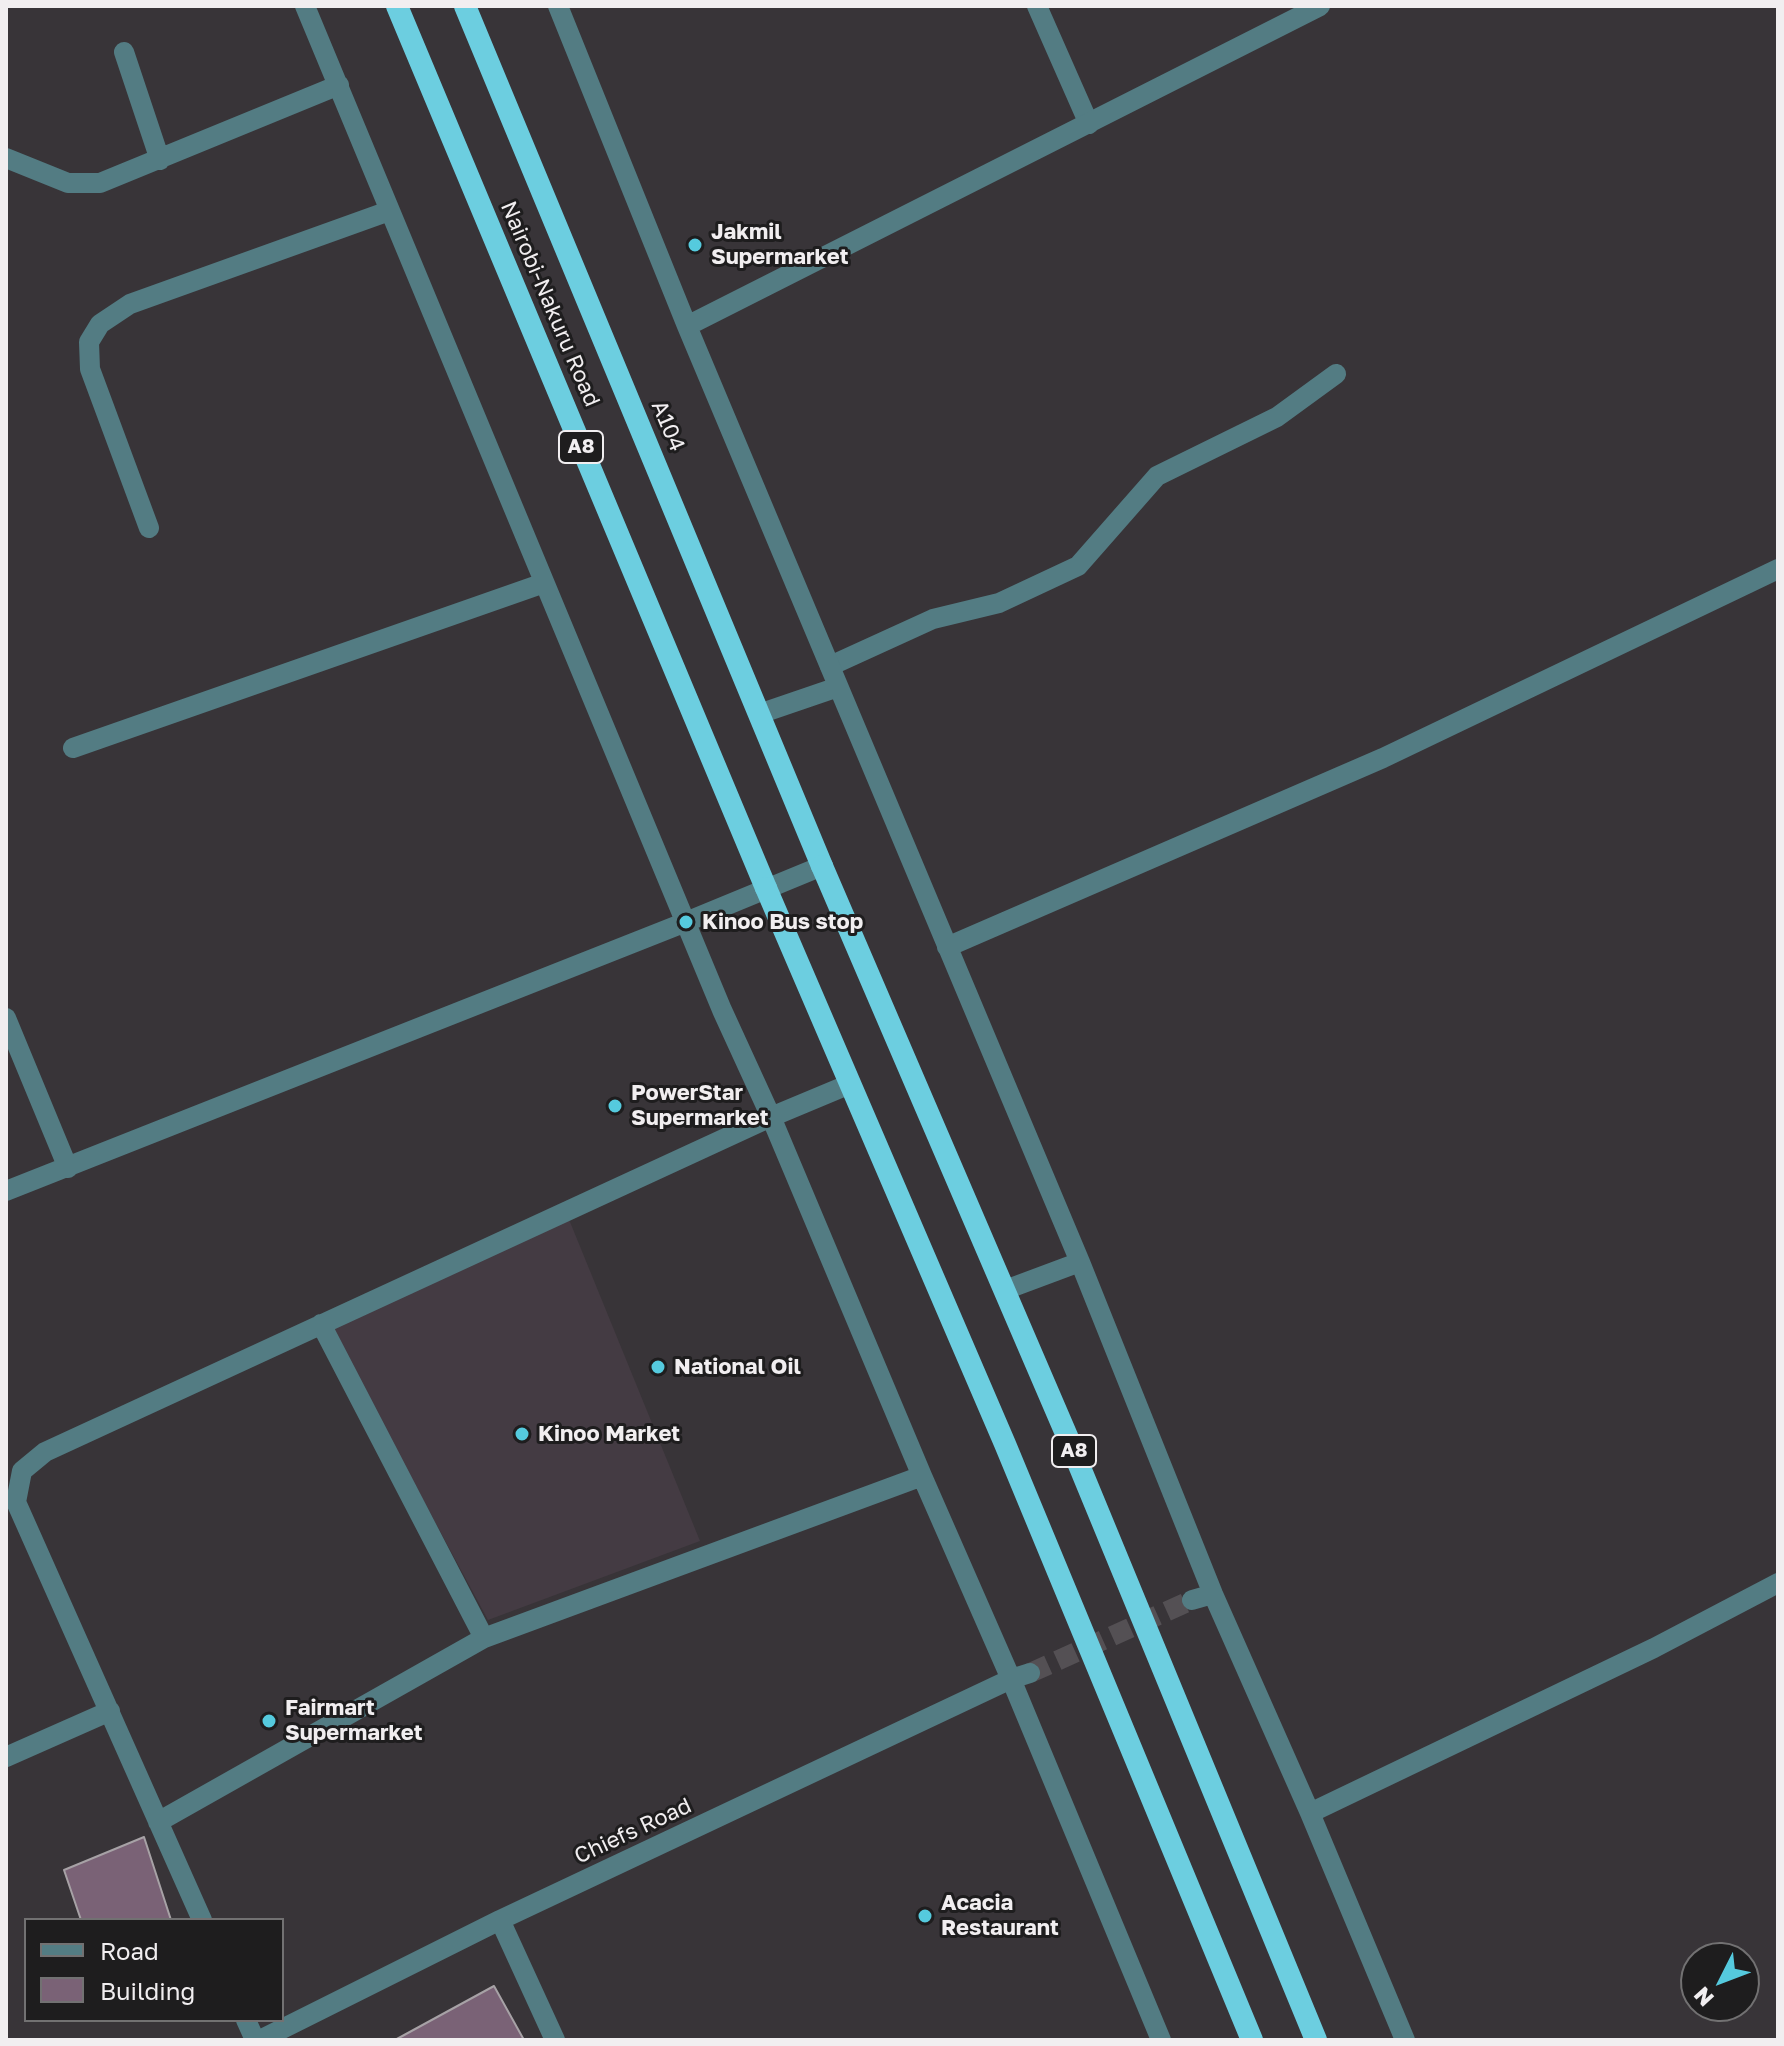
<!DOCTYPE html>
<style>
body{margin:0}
#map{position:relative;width:1784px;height:2046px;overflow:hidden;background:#383438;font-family:"Golos Text",sans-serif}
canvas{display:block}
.frame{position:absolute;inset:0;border:8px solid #f1eef0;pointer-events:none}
.legend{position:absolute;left:24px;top:1918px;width:260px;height:104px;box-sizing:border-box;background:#1e1d1e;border:2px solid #727172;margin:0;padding:10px 14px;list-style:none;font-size:24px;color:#f1eef0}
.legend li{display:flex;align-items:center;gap:16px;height:40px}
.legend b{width:40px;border:2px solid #727172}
.north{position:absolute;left:1680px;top:1942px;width:80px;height:80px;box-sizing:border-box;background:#1e1d1e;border:2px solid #727172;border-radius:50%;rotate:228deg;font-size:22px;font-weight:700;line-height:32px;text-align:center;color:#f1eef0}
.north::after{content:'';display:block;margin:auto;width:28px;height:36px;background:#55cade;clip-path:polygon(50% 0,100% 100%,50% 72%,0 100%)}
</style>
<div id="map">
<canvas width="1784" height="2046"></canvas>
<div class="frame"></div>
<ul class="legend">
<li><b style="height:10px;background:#537c83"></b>Road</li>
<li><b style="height:22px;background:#7a6276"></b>Building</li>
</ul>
<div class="north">N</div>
</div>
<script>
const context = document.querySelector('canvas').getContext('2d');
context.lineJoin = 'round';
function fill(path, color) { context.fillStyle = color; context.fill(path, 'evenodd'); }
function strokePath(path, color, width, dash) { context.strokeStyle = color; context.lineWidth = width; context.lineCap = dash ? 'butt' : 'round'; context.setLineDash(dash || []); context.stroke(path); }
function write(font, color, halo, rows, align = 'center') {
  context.font = font + ' "Golos Text",sans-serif'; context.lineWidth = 6; context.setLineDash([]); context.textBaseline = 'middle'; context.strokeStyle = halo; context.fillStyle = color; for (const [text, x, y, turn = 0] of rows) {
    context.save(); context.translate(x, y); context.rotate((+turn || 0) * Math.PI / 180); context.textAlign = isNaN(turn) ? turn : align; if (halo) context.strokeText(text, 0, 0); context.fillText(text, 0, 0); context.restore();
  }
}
const built = new Path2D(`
 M568,1217L700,1541L488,1620L329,1326Z`);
const building = new Path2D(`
 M144,1837L171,1920H81L64,1870Z
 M494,1986L524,2040H395Z`);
const minorTunnel = new Path2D(`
 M1030,1673L1192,1600`);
const service = new Path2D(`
 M1037,6L1089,124
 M830,666L933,619L999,603L1078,566L1157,476L1277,417L1336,374
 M686,922L822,866`);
const minor = new Path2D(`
 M305,6L722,1010L771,1117L922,1476L1011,1679L1161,2040
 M558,6L687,326L1080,1262L1213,1594L1310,1813L1405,2040
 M124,52L160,160
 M6,158L68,183H100L339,85
 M687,326L1320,6
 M149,528L90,369L89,342L100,324L130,304L389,211
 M759,714L838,687
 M73,748L544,583
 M947,947L1383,758L1778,569
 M6,1018L68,1168
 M6,1191L686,922
 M1005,1290L1080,1262
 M321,1324L484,1638
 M1192,1600L1213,1594
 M6,1757L110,1711
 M1310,1813L1654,1648L1778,1583
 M158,1822L484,1638L922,1476
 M202,1920L16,1502L22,1471L45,1452L771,1117L850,1084
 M500,1920L555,2040
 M246,2020L255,2040
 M260,2040L500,1920L1011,1679L1030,1673`);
const trunk = new Path2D(`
 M397,6L766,888
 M465,6L822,866`);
const trunkBridge = new Path2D(`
 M822,866L1067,1436L1316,2040
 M766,888L1005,1444L1252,2040`);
const markers = [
 [695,245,8,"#55cade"],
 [686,922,8,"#55cade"],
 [615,1106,8,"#55cade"],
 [658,1367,8,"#55cade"],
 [522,1434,8,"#55cade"],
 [269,1721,8,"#55cade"],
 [925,1916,8,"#55cade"]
];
const shields = [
 [581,447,44],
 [1074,1451,44]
];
const shieldNames = [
 ["A8",581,447],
 ["A8",1074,1451]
];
const poiNames = [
 ["Jakmil",711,232],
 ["Supermarket",711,257],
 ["Kinoo Bus stop",702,922],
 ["PowerStar",631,1093],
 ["Supermarket",631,1118],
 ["National Oil",674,1367],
 ["Kinoo Market",538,1434],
 ["Fairmart",285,1708],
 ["Supermarket",285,1733],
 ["Acacia",941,1903],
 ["Restaurant",941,1928]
];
const streetNames = [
 ["Nairobi-Nakuru Road",550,304,67],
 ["A104",668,426,67],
 ["Chiefs Road",633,1831,-25]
];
fill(built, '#443b43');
fill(building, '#7a6276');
strokePath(building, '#a7a2a6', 2);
strokePath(minorTunnel, '#545054', 20, [20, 10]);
strokePath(service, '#537c83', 20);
strokePath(minor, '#537c83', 20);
strokePath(trunk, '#6ccee0', 22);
strokePath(trunkBridge, '#6ccee0', 22);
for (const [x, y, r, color] of markers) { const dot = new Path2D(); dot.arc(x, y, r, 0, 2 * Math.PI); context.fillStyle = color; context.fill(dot); strokePath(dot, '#1e1d1e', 3); }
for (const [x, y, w] of shields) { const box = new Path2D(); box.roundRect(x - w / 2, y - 16, w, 32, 6); context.fillStyle = '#1e1d1e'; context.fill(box); strokePath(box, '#f1eef0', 2); }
write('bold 20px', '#f1eef0', null, shieldNames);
write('bold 22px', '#f1eef0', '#1e1d1e', poiNames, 'left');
write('22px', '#f1eef0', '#1e1d1e', streetNames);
</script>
